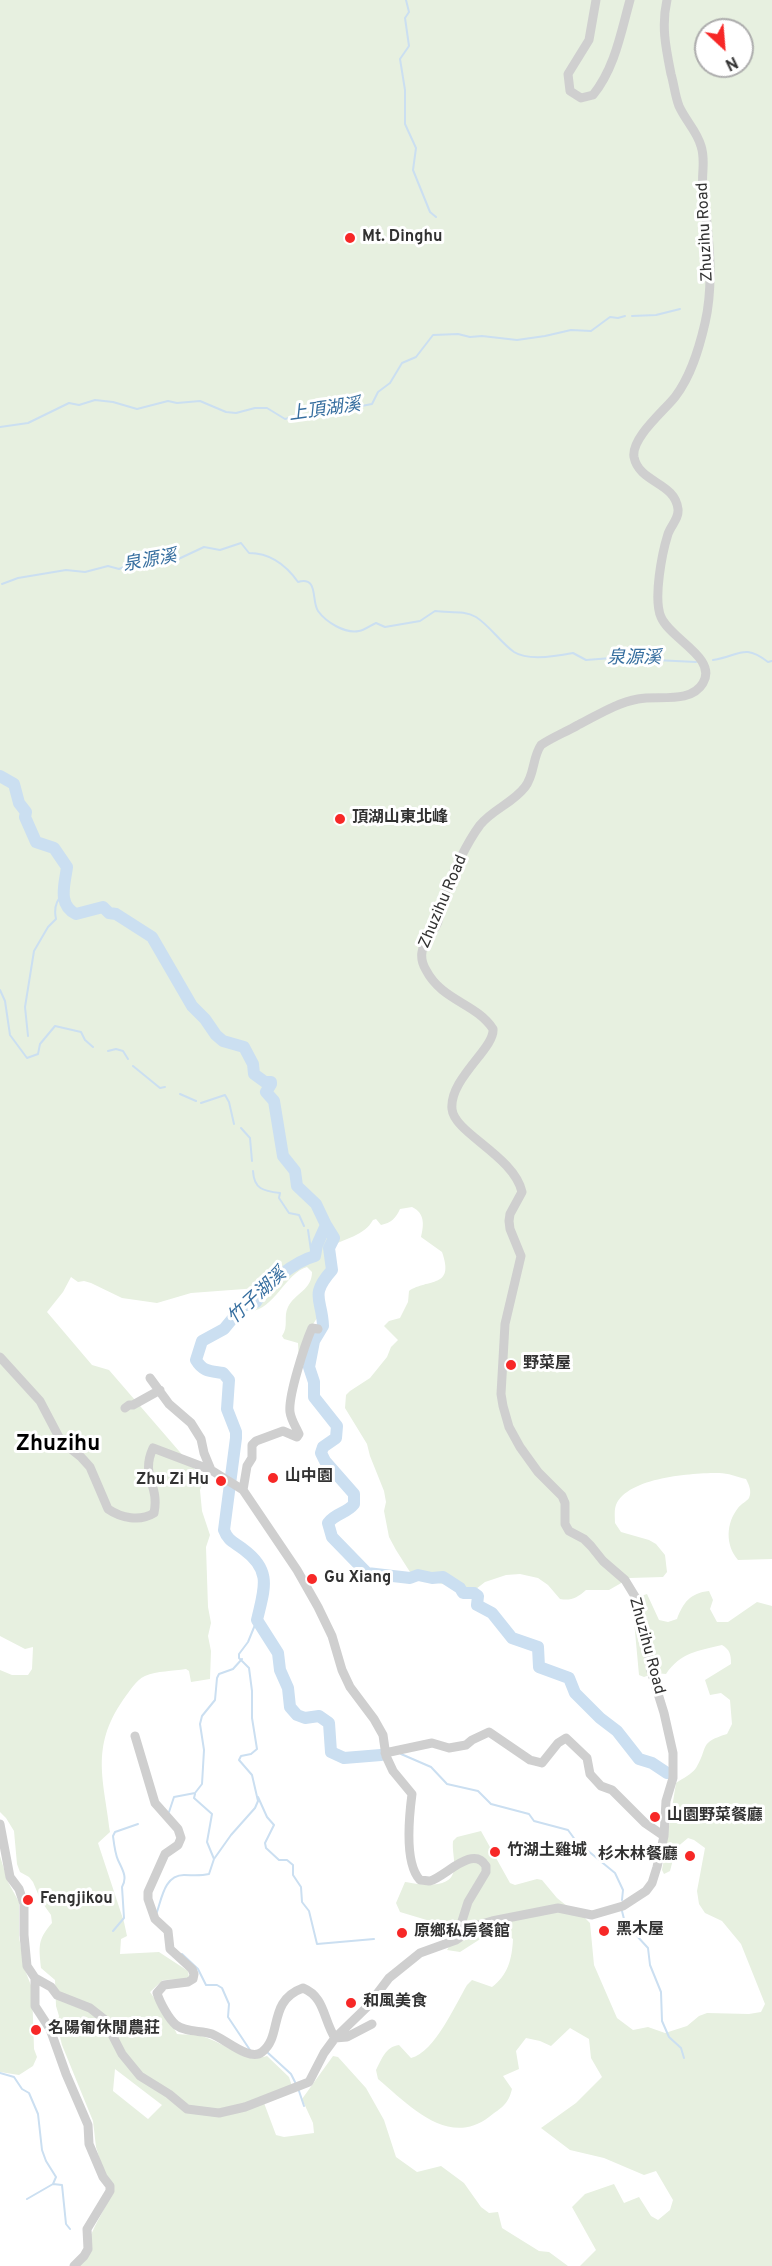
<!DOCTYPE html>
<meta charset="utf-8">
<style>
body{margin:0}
#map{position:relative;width:772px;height:2266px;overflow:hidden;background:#fff;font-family:Overpass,sans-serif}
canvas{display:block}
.north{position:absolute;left:694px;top:18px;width:60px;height:60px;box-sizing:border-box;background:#fff;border:2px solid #adadad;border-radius:50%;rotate:154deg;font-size:16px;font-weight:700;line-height:24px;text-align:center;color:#323232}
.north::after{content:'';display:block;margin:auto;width:21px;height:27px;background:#f72827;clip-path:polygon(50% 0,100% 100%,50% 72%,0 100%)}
</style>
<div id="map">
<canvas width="772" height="2266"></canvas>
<div class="north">N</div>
</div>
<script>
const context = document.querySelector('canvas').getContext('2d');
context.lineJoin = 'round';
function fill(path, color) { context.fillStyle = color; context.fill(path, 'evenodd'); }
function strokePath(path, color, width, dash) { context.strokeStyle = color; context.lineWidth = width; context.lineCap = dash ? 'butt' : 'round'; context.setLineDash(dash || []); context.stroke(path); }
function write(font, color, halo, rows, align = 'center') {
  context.font = font + ' Overpass,"Noto Sans TC",sans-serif'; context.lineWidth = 6; context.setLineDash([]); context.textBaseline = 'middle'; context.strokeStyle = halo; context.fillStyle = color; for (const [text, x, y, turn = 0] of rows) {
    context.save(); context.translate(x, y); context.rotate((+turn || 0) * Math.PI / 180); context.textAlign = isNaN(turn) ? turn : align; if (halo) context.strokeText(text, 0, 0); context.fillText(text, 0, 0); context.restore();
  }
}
const green = new Path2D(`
 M0,0H772V1559L738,1560C725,1545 726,1523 738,1508C741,1504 747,1501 749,1498C752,1491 749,1485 746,1479C737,1477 728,1473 719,1473C692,1473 628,1477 616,1505C614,1510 615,1518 615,1523L621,1532L649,1540L656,1544L665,1555L667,1572L663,1577L630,1578L609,1590H586C577,1598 571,1601 560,1599L548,1585L538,1578L520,1574L506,1575L485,1582L476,1589L467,1591L443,1584L421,1580L410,1572L396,1550L389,1537L384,1511L386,1502L384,1491L370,1456L367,1444L345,1408L346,1395L350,1391L370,1378L387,1357L391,1347L398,1340L384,1326L389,1321L400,1318L408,1302L409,1291C428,1278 455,1289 442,1252L421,1237C424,1225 425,1213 412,1207L400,1209C396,1218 391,1223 381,1225L376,1219L373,1220C364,1236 345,1238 330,1247C335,1274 339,1269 321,1292L323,1312C299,1334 318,1347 305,1366L299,1363L298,1343L284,1339L282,1336C289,1326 283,1317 288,1307C295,1293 312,1290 312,1272L307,1267C282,1274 269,1325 238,1307L237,1304C242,1299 253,1297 259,1292L258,1288L191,1293L157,1303L122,1298L91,1283L84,1281L78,1282L71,1277L63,1292L47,1312L92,1365L109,1370L204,1480L200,1490L202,1511L210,1535L206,1547L208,1607L211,1623L208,1636L211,1651L210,1679L191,1682L189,1671L186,1669C173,1671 157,1671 145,1676C136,1680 129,1692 123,1700C90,1748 104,1780 110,1832L98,1843L124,1922L127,1936L121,1939L120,1954L159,1952L188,1971L189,1977L187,1979L163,1980L150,1992L171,2022L177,2034C184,2035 193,2034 201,2036C225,2042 242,2063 267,2056L289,2077L292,2086L264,2103L276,2135L284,2137L314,2133L313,2123L302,2099L333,2056L338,2057L366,2088L384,2120L396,2157L417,2172L441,2166L464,2183L481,2207L489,2213L498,2212L502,2228L539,2251L549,2252L568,2266H77L95,2226L111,2196L96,2147L93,2121L62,2045L57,2025L59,2016L56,2006L55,1980L41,1968C39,1947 37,1940 52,1923L51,1915L41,1901L33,1882L29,1877L20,1872L17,1864L14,1831L6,1818L0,1812V1670L12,1675H28L32,1669L33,1647L25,1649L0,1636ZM706,30H742V66H706ZM115,2069L162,2105L148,2119L113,2091Z
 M709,1591L713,1600L710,1609L717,1622H728L757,1602L772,1606V2266H580L596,2250L572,2207L585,2194L614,2184L624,2203L639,2197L651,2216L658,2220L670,2210L673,2200L656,2171L644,2175L604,2158L570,2150L541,2128L576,2103L602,2077L591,2058L589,2039L570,2028L551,2046L540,2041L526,2038L516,2051L519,2069L503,2076L512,2089C508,2105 502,2107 489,2117C448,2148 409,2105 378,2079L376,2070C382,2059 385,2047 399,2045L411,2058C435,2052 455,2005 467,1985L472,1980L492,1987C508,1975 512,1959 513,1939L503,1931L485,1936L460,1952L447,1950L450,1945V1935L430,1921L400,1912L396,1903L405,1882C418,1884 452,1891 454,1869C455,1860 452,1850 453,1841L457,1837L481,1831L510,1883L515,1885L537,1879L542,1880L557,1898L567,1906L576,1909L590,1923L594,1965L617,2018L633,2030L648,2027L665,2033L687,2026L699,2016L707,2013L749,2014L761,2012L765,2004L741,1944L722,1921L705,1913L699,1904L697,1891L705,1848L694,1840L688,1838L676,1848L670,1871L664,1874L662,1870L676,1783C683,1778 691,1775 696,1768C709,1746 698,1743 727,1734L732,1724L730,1700L721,1693L710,1695L705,1680L731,1664C731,1654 730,1650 722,1645C698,1651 681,1652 666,1674L655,1673L644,1677L639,1675L632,1599L647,1594L659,1620L668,1622L677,1619C683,1603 690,1593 709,1591Z
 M0,1856L8,1882L19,1902V1937L25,1970L32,1988L34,2049L37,2057L33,2066L19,2075L0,2072Z`);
const stream = new Path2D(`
 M406,0L409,12L405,18L409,46L400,59L405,90V124L416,148L413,170L430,212L436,217
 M632,316L656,315L680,309
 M0,427L28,423L69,403L79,405L95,400L113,402L137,409L168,401L177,403L200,401L226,412L236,413L255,408H267L285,419C297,415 308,419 320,415C327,413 333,408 339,405L351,408L372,404L378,392L390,383L402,363L416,357L433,335L458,334L470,337L482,336L517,340L545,336L571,330L591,331L610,317L618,318L625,316
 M2,584L18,578L66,570L85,572L108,566L119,569L136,562L145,565L172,562L204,547L220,550L241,543L249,553C270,553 286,565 298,582C319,576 311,601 318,611C326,622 345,634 359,631C365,630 371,625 376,623L385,627L420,621L435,611C449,613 464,610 476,617C490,626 500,642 514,652C528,661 558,656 573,653L586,660L637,656L655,660L696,662
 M713,660C740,656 743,643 768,662L772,661
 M0,990L5,1001L10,1035L27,1058L38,1054L40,1044L55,1026L81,1032L85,1040L93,1047
 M28,1036L25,1007L34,951L48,927L56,919C54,910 55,902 62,895
 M108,1051L116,1049L123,1051L128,1059
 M133,1066L160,1088L165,1087
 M180,1094L196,1101
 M201,1103L225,1095L229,1102L234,1124
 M241,1128L250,1138L252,1161
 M253,1171C254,1189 263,1191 280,1193L279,1198L289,1213L299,1215L304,1226
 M308,1230L312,1257
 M401,1754L431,1767L447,1784L478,1791L491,1804L529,1814L534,1821L568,1830L576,1841L615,1873L623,1890L622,1900
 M195,1794L194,1798L212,1814L207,1842L214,1859
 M258,1797L267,1817L274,1825L265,1843L266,1848L279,1860H287L293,1865V1875L301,1887L302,1902L309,1911L317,1944L374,1939
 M169,1812L174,1797L195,1793L202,1784L204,1750L200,1724L202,1716L215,1700L217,1678L219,1674L233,1669L242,1659
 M622,1911L625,1923L648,1948L650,1965L661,1992L662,2021L669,2037L681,2048L684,2058
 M157,1912C162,1897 165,1875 184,1875C193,1875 200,1876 209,1874L214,1859L231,1835L255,1808L258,1801L252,1775L239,1760L241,1756L251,1754L257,1749L252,1718V1691L249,1668L239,1658V1654L248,1642L257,1620
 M113,1931L124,1918L122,1887C128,1877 122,1869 118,1860C115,1853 114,1844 113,1836L115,1832L138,1824
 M182,1954L198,1969L206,1985H217L222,1988L229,2004L228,2017L250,2050
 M267,2052L291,2074L295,2082
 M0,2073L14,2077L22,2089L29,2093L38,2114L42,2150L46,2161L56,2177L53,2184L62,2185L66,2224L70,2229
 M299,2091L304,2106
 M27,2199L53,2184`);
const river = new Path2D(`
 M0,776L14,784L19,803L26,812L25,817L36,842L54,848L67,867C65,884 57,904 76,914L103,907L109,913L116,914L152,937L192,1006L205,1019L216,1035L223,1041L244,1047L253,1064L254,1074L265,1082H271V1084L266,1092L274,1101L283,1156L295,1171L297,1186L316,1204L326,1225L317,1245L315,1256C296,1261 265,1284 256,1302L243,1306L224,1329L202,1341L196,1360C203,1372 211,1371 223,1373L229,1380L227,1409L236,1432V1438L224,1530C228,1541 234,1542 243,1549C273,1571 264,1589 257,1620L278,1653L280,1670L288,1688L290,1707L297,1715L305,1718L319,1716L329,1723L331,1752L344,1758L381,1755
 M326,1225L334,1238L329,1248L332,1270C309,1296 322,1298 323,1326L314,1341L309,1367L314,1382V1397L337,1426L336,1438L323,1447L321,1453L325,1461L354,1494V1504C346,1514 337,1512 328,1523L332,1537L367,1573L410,1578L418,1575L432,1578L443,1577L460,1588L463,1593H474L478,1596L477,1605L492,1613L512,1638L538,1647L539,1667L569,1678L575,1693L600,1718L617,1731L639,1759L652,1763L667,1773`);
const minor = new Path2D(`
 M596,0L589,40L568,74L570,91L581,98L593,95C615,68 621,32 630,0
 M0,1357L40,1401L61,1441L81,1457L90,1467L108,1509C121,1518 140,1522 154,1513C160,1484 140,1477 153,1448L211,1470L243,1490L297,1570L318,1607L332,1636L342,1670L350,1687L374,1719L383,1735L386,1756L393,1771L412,1794C409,1817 404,1863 420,1880C421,1880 429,1881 430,1881C445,1877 473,1844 486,1866V1872L468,1902L456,1940
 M150,1378L169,1404L191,1423L201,1439L204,1453L211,1470
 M125,1408L129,1405H133L160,1390
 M243,1490L247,1466L252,1458V1445L256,1441L283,1431L297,1437L299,1434C296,1427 291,1420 290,1412C288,1396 305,1344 312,1328L318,1329
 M135,1736L155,1803L178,1829L181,1838L178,1845L165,1854L148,1892V1899L155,1919L168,1931L170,1949L192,1969L194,1974L193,1979L188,1982L164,1985L157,1993C160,2003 169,2019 176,2025C187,2033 201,2030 212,2034C225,2039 250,2062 262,2052C283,2036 267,2001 303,1988C325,1997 323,2019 335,2038
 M385,1753L432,1743L449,1748L466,1745L472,1740L489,1732L530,1760L542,1763L558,1743L566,1738L587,1758L590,1774L601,1786L612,1790L645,1823L664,1836
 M0,1824L10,1877L19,1889L24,1904V1935L27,1966L35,1978L51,1987L57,1995L90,2008L104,2019L122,2054L140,2076L169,2094L187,2109L219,2113L245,2107L309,2082L324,2053L335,2038L367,2007L389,1978L420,1953L456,1940L478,1925L492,1921L558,1908L592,1915L623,1906L646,1891L652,1883L657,1867L664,1836L666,1801L673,1778V1753L664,1713L651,1671L645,1632L636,1598L625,1580L603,1561L591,1546L584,1539L569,1531L565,1524V1503L562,1496L538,1472L520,1447L509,1427L503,1406L501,1394L505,1324L521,1256L510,1229L509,1221L510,1214L522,1192C514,1156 454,1133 452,1109C449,1079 495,1048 493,1029C476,1003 442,1001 426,970C423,965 421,958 422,952C423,942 432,934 437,924C441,915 441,904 445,894C451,875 468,841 480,825C493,809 513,803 525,787C535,774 532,758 541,745C553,737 566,732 578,725C598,715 616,703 638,699C658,695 691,704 703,683C718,658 670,639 661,617C653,599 662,553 668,534C671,525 679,519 678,509C675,482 639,483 634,457C631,438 664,411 675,397C691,376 699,349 705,323C715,280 708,232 703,188C701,174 706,161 701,146C697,131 685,120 679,106C675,96 674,84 671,74C666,49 661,26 667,0
 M35,1978V2006L50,2029L66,2074L88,2125L89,2144L103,2177L110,2186V2191L87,2229L88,2249L84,2256L74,2266
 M335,2038L347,2037L372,2024`);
const markers = [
 [350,238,6,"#f72827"],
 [340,819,6,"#f72827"],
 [511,1365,6,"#f72827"],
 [273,1478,6,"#f72827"],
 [221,1481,6,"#f72827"],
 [312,1579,6,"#f72827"],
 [655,1817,6,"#f72827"],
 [495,1852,6,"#f72827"],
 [690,1856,6,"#f72827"],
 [28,1900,6,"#f72827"],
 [604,1931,6,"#f72827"],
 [402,1933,6,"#f72827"],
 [351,2003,6,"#f72827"],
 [36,2030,6,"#f72827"]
];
const streetNames = [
 ["Zhuzihu Road",706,232,-93],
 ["Zhuzihu Road",444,902,-67],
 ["Zhuzihu Road",646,1646,75]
];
const poiNames = [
 ["Mt. Dinghu",362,238],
 ["頂湖山東北峰",352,819],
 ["野菜屋",523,1365],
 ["山中園",285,1478],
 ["Zhu Zi Hu",209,1481,"right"],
 ["Gu Xiang",324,1579],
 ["山園野菜餐廳",667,1817],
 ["竹湖土雞城",507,1852],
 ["杉木林餐廳",678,1856,"right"],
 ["Fengjikou",40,1900],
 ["黑木屋",616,1931],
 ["原鄉私房餐館",414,1933],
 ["和風美食",363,2003],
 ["名陽匍休閒農莊",48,2030]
];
const waterNames = [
 ["上頂湖溪",325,411,-8],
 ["泉源溪",150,562,-10],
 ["泉源溪",634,659],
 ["竹子湖溪",258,1297,-43]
];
const districtNames = [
 ["Zhuzihu",58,1446]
];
fill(green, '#e7f0e0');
strokePath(stream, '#cbdff1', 2);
strokePath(river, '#cbdff1', 12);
strokePath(minor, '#cfcfcf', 9);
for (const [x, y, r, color] of markers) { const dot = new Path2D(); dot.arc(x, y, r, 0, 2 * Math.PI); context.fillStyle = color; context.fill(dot); strokePath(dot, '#fff', 2); }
write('16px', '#323232', '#fff', streetNames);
write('bold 16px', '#323232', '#fff', poiNames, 'left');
write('italic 18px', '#366e9f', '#fff', waterNames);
write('bold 22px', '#000', '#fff', districtNames);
</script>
